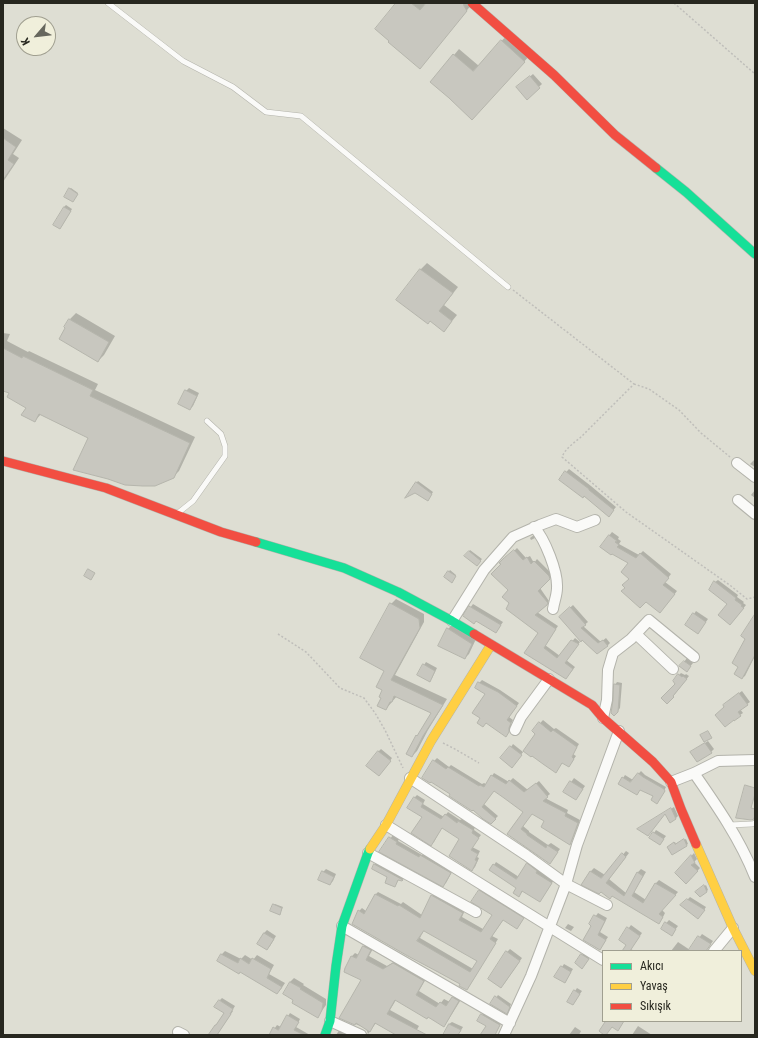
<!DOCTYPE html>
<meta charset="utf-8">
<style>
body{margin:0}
#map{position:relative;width:758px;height:1038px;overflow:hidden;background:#deded3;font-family:"Roboto Condensed",sans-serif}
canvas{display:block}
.frame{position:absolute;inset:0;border:4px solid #27271f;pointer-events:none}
.legend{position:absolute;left:602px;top:950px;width:140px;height:72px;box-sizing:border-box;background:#f0efdb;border:1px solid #a09f90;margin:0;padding:5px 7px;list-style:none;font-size:12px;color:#27271f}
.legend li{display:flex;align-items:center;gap:8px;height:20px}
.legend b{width:20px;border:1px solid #a09f90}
.north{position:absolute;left:16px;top:16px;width:40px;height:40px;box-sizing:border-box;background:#f0efdb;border:1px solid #a09f90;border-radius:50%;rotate:242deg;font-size:11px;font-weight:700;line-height:16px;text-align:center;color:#27271f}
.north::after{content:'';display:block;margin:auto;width:14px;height:18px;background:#67675e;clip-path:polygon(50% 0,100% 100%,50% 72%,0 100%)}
</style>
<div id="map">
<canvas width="758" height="1038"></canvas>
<div class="frame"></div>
<ul class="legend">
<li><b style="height:5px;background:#16e098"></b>Akıcı</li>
<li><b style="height:5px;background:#ffcf43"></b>Yavaş</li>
<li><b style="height:5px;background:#f24e42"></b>Sıkışık</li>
</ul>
<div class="north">K</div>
</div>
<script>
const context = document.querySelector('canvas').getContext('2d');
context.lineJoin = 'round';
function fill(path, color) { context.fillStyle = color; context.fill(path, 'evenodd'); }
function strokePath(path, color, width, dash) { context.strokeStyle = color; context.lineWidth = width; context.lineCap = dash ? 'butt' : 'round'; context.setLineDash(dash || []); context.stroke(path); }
const shadow = new Path2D(`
 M398,3H423L425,5L427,3H471L472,4L425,62Z
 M507,35L530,55L478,113L454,55L459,49L479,66Z
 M533,74L542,84L527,98L520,85Z
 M3,128L22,140L13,154L19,158L3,182Z
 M71,188L78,193L74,200L69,189Z
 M66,205L72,209L62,226L64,207Z
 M427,263L458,287L444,305L457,315L444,331L430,320L398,300L421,269Z
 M76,313L115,336L104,355L98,361L70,319Z
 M3,333L10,334L7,341L28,352L29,351L98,384L95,390L195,437L179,471L173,477L41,414L35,421L27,407L10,393L3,390Z
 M189,388L199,393L193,406L190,409L186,391Z
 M755,459V467L750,464Z
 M569,469L591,486L616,507L611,513L560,479Z
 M418,481L433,492L428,500L415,492L407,495Z
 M755,490V498L751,495Z
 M612,532L619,537L618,539L621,541L619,544L639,555L643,551L671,574L665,582L677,591L663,609L626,588L630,579L629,563L601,546Z
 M534,535L535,538L531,540L530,538Z
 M517,548L526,558L530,556L534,563L537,559L551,573L552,576L540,588L549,601L537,612L558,626L545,645L560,656L575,638L580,642L566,660L575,667L566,678L532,658L540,632L510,603L508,557Z
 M470,550L482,559L477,565L466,556Z
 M450,570L456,575L452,581L445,577Z
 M718,580L738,595L737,597L744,602L743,603L746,605L733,621L729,603L715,582Z
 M396,599L424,614V622L395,675L447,699L428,730L417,751L412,756L417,736L421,732L432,713L397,696L386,709L382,697L386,671L391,604Z
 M473,604L503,622L496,632L476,620L464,616Z
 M573,605L588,622L583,626L601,642L606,638L610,643L607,646L582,639L560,617Z
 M696,611L708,619L698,633L694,614Z
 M755,618V656L745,676L742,678L739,667L747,639Z
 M452,625L476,639L469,654L465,658L448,629Z
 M687,658L693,663L689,668L681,666Z
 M426,662L437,668L432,678L429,680L424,665Z
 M681,673L685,675L686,674L689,676L675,694L667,702L676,684L679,675Z
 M482,680L500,690L519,703L509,717L513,720L511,724V728L508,733L482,718L486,694L479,683Z
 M617,682L622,683L620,708L617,712L615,685Z
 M742,691L750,702L740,709L743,713L740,715L725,707L727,702Z
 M543,720L554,729L556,728L579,744L573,754L576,756L569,766L563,762L556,771L524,751L514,763L511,747L513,744L523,752L536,733L533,731Z
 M708,741L714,749L711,752L694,750Z
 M381,749L392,758L382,772L378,752Z
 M437,758L449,767L451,765L482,784L484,783L486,784L494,773L509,782L513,778L528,790L539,781L550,794L545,798L568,810L567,813L580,820L572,841L570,843L546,821L532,813L523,826L529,831V832L548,845L551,843L560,849L552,860L508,834L525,812L494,790L484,804L498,816L491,823L451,794L434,761Z
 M641,771L645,775L666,787L659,800L657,803L654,796L641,789L623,778L625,775L633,780Z
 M574,778L585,786L578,796L565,791Z
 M417,795L425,800L423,804L444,817L448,812L460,820L462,819L475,827L474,830L481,835L472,847L480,851L477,857L479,858L475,867L472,870L460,838L442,827L434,842L431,844L423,817L414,798Z
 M674,807L678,816L675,819L665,813L639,829Z
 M656,830L666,836L660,844L654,833Z
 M393,835L399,839L398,841L422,855L424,853L453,870L446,883L443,885L381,851Z
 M686,839L688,844L672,854L669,846L675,842L676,844Z
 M626,851L629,853L609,879L626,893L638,872L641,869L646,872L634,892L646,900L656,883L659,880L678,892L662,910L665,913L662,919L613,895L583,884L591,871L594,868L605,875Z
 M694,853L697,859L694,862L700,868L686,883L676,873Z
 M530,861L554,880L540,901L523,891L519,896L517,888L494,865L496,862L519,877Z
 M376,862L404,878V879L402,880L399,879L395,886L388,877L373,869Z
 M326,869L336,874L333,881L330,884L323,872Z
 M706,885L708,890L701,896L697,892Z
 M482,888L526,915L517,928L504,919L492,936L498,939L469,986L461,984L359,911L362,908L366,911L376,894L378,892L401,904L403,902L422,915L432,896L435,893L465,910L462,917L483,929L493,915L479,891ZM424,930L478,960L473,969L420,938Z
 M690,897L706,907L700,916L684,903Z
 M275,904L283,907L280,913L274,905Z
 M598,913L607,918L600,932L608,937L602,946L593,925L590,924Z
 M669,920L678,926L672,934L662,928Z
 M568,924L574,927L571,931L565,928Z
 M631,925L642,933L631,949L634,951H624L627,945L620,940Z
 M267,930L276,936L270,946L267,949L258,943L264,933Z
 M702,934L713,941L706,951H671L678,942L690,950Z
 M367,943L374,947L369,956L387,966L397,960L427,977L419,991L440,1004L444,999L450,1002L456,994L462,998L447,1022L444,1025L428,1016L396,1000L390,1010L419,1026L414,1035H399L376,1023L368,1034L367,1031L365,1028L341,1018L363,980L352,956L355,953L359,955L364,946Z
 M510,949L522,958L504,984L507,952Z
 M225,951L241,959L245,955L253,960L257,955L274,965L269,974L285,983L281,989L277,993L240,971L218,961L222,954Z
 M585,952L591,956L582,967V955Z
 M564,964L573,969L567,979L565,982L562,967Z
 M294,978L304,984L303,985L326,999V1005L321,1012L318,1016L295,1000L290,982Z
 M577,988L582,991L573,1004L575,991Z
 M498,995L511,1004L509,1010L492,1004Z
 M222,998L235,1006L232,1011H233L217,1035H209L225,1013L220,1000Z
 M484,1012L502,1022L495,1034L496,1035H481L487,1025L479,1021Z
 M290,1013L300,1019L296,1027L310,1035H270L277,1025L281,1027Z
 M452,1022L463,1027L460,1032L457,1035H444L449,1024Z
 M638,1026L652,1035H632Z
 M575,1027L581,1031L579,1035H569Z
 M340,1029L352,1035H336Z`);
const building = new Path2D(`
 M396,3H411L420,10L426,3H463L464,6L467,11L420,69L388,42L389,41L375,29Z
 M501,40L525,62L472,120L449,98L430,82L453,54L473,71Z
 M530,76L540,88L527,100L516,87Z
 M3,138L16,147L8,160L14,164L3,180Z
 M69,188L78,194L73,202L64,197Z
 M64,207L71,211L60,229L53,225Z
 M420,269L453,293L439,311L452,321L444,332L430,321L428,324L396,300Z
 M69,319L109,342L98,362L59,339L65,328L64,327Z
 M3,348L22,358L23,356L93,390L90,396L190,443L174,478L155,486H143L125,485L108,479L73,470L88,438L39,414L35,422L21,415L26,408L7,397L9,393L3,391Z
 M185,390L197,396L190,410L178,404Z
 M565,471L589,489V490L614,510L609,517L584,496L583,498L559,480Z
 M416,482L432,494L428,501L415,493L405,498Z
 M609,535L617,541L615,542L619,545L617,547L636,558L640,553L669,578L663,585L675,594L660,613L646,602L640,608L621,591L625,588L622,585L629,579L621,572L628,563L612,554L611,555L600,547Z
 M514,550L523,560L527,557L531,564L534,561L549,576L550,579L538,591L548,603L547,605L535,615L556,629L544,648L557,658L571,640L579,644L565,663L573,669L566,679L532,658L524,653L538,633L506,609L509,603L502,597L508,590L491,574L501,564L499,563L504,558Z
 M469,551L481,561L477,566L464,556Z
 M88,569L95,573L91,580L84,576Z
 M448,571L456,576L452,583L444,577Z
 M714,581L736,598L735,600L742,605L741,606L744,608L730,625L718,615L727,604L709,590Z
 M390,603L419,619L420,628L391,680L443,705L423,736L412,757L406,754L416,735L417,736L431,713L394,696L392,702H390L386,710L377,706L381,698L379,697L382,690L376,687L384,671L360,658Z
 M469,606L501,625L496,633L476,621L474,624L463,616Z
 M570,607L586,625L581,628L598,643L603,640L608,646L597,654L582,640L581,642L559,617Z
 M693,613L706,622L698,634L685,625Z
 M755,614V655L742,679L734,674L738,667L732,663L745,639L741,636Z
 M447,628L472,644L465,659L438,646Z
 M684,661L691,666L687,672L679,666Z
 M423,664L435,671L430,682L417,675Z
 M678,674L682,677L683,676L687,679L673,696L674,697L667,704L661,698L675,684L673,681Z
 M478,682L498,692L517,706L507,720L511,723L509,728V732L506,737L486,723L483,727L477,723L480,718L472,713L485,694L475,688Z
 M614,684L620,685L618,712L614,716L611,713L613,700Z
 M739,693L748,705L738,712L741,716L734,721V720L725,727L715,715L724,707L723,705Z
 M539,722L551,732L553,730L577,747L572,757L574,759L569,767L562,763L556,773L543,764L532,756L531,757L523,751L535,734L532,731Z
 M708,731L712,738L704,742L700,735Z
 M705,743L712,753L697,762L690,752Z
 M510,746L522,755L512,768L500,758Z
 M378,751L391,761L379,776L366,766Z
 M433,760L446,769L448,767L479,786L480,785L484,787L491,775L506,784L509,780L524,792L536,783L548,797L543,801L566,813L565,816L578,823L570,845L541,827L544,821L532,814L521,829L527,834V835L546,848L547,845L558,852L550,864L507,834L523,812L504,798L494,791L482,807L496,819L491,824L483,819L473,810L472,811L449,796L450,794L431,782L430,783L422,778Z
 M638,773L643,777L664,789L665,791L657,804L651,800L653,796L640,790L637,795L618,784L622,777L630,782Z
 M570,781L583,789L576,800L563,792Z
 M745,785L755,788V794L751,808L755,809V814L754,819L751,820L736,818Z
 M414,797L423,803L421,807L441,819L445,814L457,823L458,821L473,830L472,833L479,838L471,850L478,854L475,860L477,861L472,871L449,856L459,839L442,828L431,846L411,833L422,817L407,808Z
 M671,808L676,819L670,823L665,814L648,836L637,829Z
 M653,832L664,839L660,845L649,838Z
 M389,837L397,842L396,844L419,857L420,855L451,873L443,887L379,852Z
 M684,839L687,846L672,855L667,847L674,842L675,844Z
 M622,853L626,857L606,883L624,896L637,872L643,876L632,896L643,903L655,883L676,895L659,914L663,917L659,924L612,896L610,899L601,892L599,894L581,885L590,871L601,878Z
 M691,855L695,863L691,865L698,871L686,884L675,873Z
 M527,863L537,871L536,873L552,883L540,902L522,891L519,897L513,893L516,888L489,870L493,864L516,879Z
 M374,864L403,880L402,881L398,880L395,887L385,883L387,877L372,869Z
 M322,871L334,877L330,885L318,880Z
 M704,885L707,892L700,897L695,892Z
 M479,890L524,918L517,929L503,920L490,939L496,943L467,990L459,986L460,984L438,972L406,955L352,924L358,910L364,914L375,894L398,906L399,905L420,918L431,895L463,913L459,920L481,932L492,915L471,902ZM424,931L477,961L470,972L417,941Z
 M687,899L705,910L698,919L680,905Z
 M273,904L282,908L280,915L270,911Z
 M594,915L605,921L598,935L606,940L600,950L583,940L591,926L589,924Z
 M665,922L676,929L672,936L661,929Z
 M627,927L640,936L630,951H622L626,945L619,940Z
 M264,933L274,939L267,950L257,944Z
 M698,936L711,944L706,951H688Z
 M363,946L371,950L366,960L383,969L393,963L424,981L416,995L436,1007L440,1002L446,1006L452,997L459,1001L444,1027L428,1017L427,1019L395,1000L387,1014L427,1035H396L375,1023L370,1032L356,1023L355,1025L339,1018L361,980L344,972L345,968L351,956L356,958Z
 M506,951L520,961L501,988L488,979Z
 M221,954L238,963L240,958L249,964L252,958L271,969L267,978L282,987L277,994L240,972L239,974L217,961Z
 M581,954L589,959L582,969L575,963Z
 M561,966L571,972L565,983L554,977Z
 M290,982L301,988L300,989L323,1003L322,1010L318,1018L292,1003L293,1000L283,994Z
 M574,990L580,994L573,1005L567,1002Z
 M495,996L510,1007L507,1014L490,1004Z
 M219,1000L233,1009L230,1014H231L217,1035H208L215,1025H216L224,1013L214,1007Z
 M481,1014L500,1025L495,1035H480L486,1026L477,1021Z
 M287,1015L299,1022L294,1030L304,1035H269L273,1027L278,1030Z
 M604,1021H624L618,1031L612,1027L606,1035H604L599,1031L605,1022Z
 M449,1024L461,1030L458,1035H443Z`);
const path = new Path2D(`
 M674,3L755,74
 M513,290L634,384C617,401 600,418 583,435C576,442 566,447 562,457L626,512L731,586L747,599L755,597
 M634,384L649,389L679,410L701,433L730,457
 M278,634L306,652L340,688L364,698L375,713L385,730L403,768
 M443,743L453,748L479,763`);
const lane = new Path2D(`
 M108,3L183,61L233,87L266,112L301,116L508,287
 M178,513L193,501L225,456V446L221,434L207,421
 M729,825L752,824L755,823`);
const street = new Path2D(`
 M737,463L755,477
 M738,500L755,514
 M534,527C545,539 558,572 557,588C557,595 554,602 553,609
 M452,621L484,570L513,537L540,525L556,519L577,527L595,520
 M636,634L673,669
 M603,718L607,700L608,670L613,653L631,639L649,620L694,657
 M515,730L521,717L549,679
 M694,773C717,806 740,839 755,877
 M410,778L526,855L566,884L607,905
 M671,782L694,773L718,761L755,760
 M386,825L603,960
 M368,853L476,912
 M342,926L510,1023
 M714,951L733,928
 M330,1021L361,1035
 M178,1032L184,1035
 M504,1035L531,976L566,884L577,845L619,731`);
const fast = new Path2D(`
 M656,168L686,192L755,254
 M256,542L344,568L398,592L452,621L474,634
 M325,1035L330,1021L336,966L342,926L368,853L370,849`);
const slow = new Path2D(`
 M696,844L733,928L755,971
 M370,849L386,825L431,741L491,645`);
const jam = new Path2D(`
 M472,3L554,75L615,135L656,168
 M3,461L106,488L221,532L256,542
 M474,634L592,705L603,718L653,762L671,782L681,809L696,844`);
fill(shadow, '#0003');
fill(building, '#c8c7bf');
strokePath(building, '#b5b5ac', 1);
strokePath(lane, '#b3b3ab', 6);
strokePath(street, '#b3b3ab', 12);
strokePath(fast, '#b3b3ab', 10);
strokePath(slow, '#b3b3ab', 10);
strokePath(jam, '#b3b3ab', 10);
strokePath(path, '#bfbeba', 1.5, [2, 2]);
strokePath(lane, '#fafaf8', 5);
strokePath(street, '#fafaf8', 10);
strokePath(fast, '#16e098', 9);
strokePath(slow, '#ffcf43', 9);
strokePath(jam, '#f24e42', 9);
</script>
